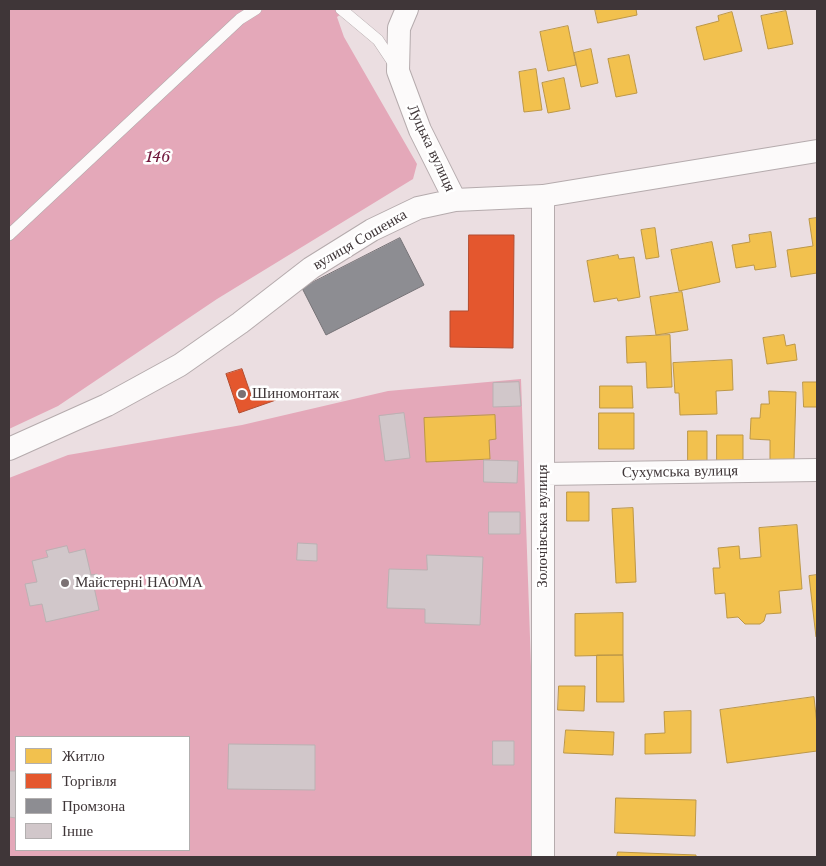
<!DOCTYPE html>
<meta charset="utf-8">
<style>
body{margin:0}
#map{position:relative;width:826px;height:866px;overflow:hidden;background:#ebdee1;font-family:"Libre Baskerville",serif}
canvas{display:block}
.frame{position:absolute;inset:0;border:10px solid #3f3638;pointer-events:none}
.legend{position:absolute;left:15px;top:736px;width:175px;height:115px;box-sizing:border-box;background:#fff;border:1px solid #b2afaf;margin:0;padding:6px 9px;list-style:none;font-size:15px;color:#3f3638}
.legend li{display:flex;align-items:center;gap:10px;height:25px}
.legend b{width:25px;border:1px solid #b2afaf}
</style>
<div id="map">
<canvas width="826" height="866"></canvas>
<div class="frame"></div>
<ul class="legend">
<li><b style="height:14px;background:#f2c14e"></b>Житло</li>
<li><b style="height:14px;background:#e4572e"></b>Торгівля</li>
<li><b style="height:14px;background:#8d8d92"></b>Промзона</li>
<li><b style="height:14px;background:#d1c7ca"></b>Інше</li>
</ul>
</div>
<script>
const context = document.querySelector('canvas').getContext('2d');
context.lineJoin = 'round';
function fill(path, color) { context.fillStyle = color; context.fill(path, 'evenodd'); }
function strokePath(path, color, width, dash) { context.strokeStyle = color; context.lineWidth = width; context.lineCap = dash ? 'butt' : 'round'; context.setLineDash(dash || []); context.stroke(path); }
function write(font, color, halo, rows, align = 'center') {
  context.font = font + ' "Libre Baskerville",serif'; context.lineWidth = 5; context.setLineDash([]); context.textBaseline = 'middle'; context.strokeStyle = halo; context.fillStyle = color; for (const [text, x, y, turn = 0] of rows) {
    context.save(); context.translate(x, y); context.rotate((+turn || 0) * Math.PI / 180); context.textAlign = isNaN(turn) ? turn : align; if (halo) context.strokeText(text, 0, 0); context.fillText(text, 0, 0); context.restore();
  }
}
const forest = new Path2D(`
 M9,9H348L337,17L344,37L417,164L413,179L217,299L58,406L9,429Z
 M521,379L537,839L536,857H9V478L68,455L242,425L388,391ZM16,737H189V850H16Z`);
const homes = new Path2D(`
 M595,9H636L637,15L598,23Z
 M786,11L793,44L768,49L761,16Z
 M732,12L742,51L704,60L696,27L719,21L718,16Z
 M568,26L576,65L548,71L540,32Z
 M591,49L598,83L581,87L574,53Z
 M629,55L637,93L616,97L608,59Z
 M536,69L542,110L524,112L519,72Z
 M564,78L570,109L548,113L542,83Z
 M817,218V273L791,277L787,250L813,246L809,219Z
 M655,228L659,257L646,259L641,230Z
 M771,232L776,267L755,270L754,265L736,268L732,245L750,242L749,235Z
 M712,242L720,282L679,291L671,250Z
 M618,255L619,259L634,257L640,297L618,301L617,298L594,302L587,261Z
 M682,292L688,330L656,335L650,297Z
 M670,335L672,387L647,388L646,362L627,363L626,337Z
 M784,335L786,346L795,344L797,360L767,364L763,338Z
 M732,360L733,390L716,391L717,414L680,415L679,393H675L673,363Z
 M803,382H817V407H804Z
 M600,386H632L633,408H600Z
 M769,391L796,392L794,460H770V440L750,439L751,418H760L761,404H769Z
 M599,413H634V449H599Z
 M495,415L496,439L489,440L490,459L426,462L424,418Z
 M688,431H707V461L688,462Z
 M717,435H743V461L717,462Z
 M567,492H589V521H567Z
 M633,508L636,582L616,583L612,509Z
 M797,525L802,589L779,591L781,613L766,614L764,621L760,624H745L738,617L727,618L725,593L715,594L713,568H720L718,548L739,546L740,559L761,557L759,528Z
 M817,575V637H816L809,576Z
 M623,613V655L575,656V614Z
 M597,655H623L624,702H597Z
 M559,686H585L584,711L558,710Z
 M814,697L817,725V751L727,763L720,710Z
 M691,711V753L645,754V734L665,733L664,712Z
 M566,730L614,732L613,755L564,753Z
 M616,798L696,800L695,836L615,833Z
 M618,852L696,855V857H617Z`);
const shops = new Path2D(`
 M469,235H514L513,348L450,347V311H468Z
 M242,369L252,398L273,390L276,400L239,413L226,374Z`);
const industry = new Path2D(`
 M400,238L424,285L326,335L302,288Z`);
const building = new Path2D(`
 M519,382L521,406L493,407V383Z
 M404,413L410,458L385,461L379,416Z
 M484,460L518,461L517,483L484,482Z
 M489,512H520V534H489Z
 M298,543L317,544V561L297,560Z
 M67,546L69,553L85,549L91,575L97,574L100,586L94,587L99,610L46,622L42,604L30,606L25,584L37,582L32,561L48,557L46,551Z
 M427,555L483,557L480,625L425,623V609L387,608L389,569L427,570Z
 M493,741H514V765H493Z
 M229,744L315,745V790L228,789Z
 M9,771H16V818L9,817Z`);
const lane = new Path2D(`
 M341,9L378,40L396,67
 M9,235L240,19L256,9`);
const street = new Path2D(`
 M407,9L399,28L398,71L420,130L455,200
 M543,196V857
 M9,449L107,405L180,365L240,323L311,268L372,230L418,208L455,200L543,196L817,151
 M543,474L817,470`);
const markers = [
 [242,394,5,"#7b7173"],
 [65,583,5,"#7b7173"]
];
const streetNames = [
 ["Луцька вулиця",431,148,65],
 ["вулиця Сошенка",360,240,-30],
 ["Сухумська вулиця",680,472,-1],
 ["Золочівська вулиця",543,526,-90]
];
const parkNames = [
 ["146",158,158]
];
const poiNames = [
 ["Шиномонтаж",252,394],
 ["Майстерні НАОМА",75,583]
];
fill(forest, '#e4a8b9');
fill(homes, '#f2c14e');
strokePath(homes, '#bc9747', 1);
fill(shops, '#e4572e');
strokePath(shops, '#b24d31', 1);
fill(industry, '#8d8d92');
strokePath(industry, '#767377', 1);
fill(building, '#d1c7ca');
strokePath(building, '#bbb1b3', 1);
strokePath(lane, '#b5abad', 12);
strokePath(street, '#b5abad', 24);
strokePath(lane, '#fcfafa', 11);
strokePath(street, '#fcfafa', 22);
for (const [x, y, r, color] of markers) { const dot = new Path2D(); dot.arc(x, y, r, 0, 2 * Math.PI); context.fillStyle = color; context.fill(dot); strokePath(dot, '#fff', 2); }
write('15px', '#3f3638', '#fff', streetNames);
write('italic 15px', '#6f163a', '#fff', parkNames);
write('15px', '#3f3638', '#fff', poiNames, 'left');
</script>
